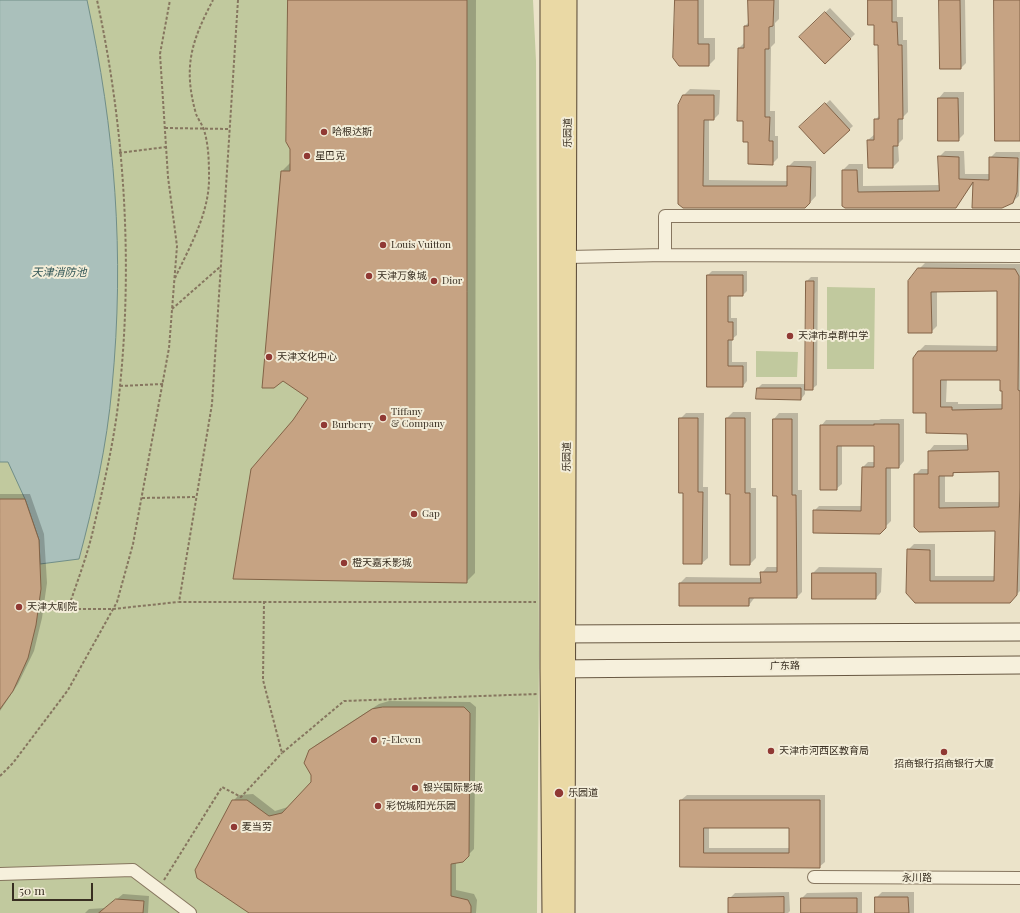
<!DOCTYPE html>
<meta charset="utf-8">
<style>
body{margin:0}
#map{position:relative;width:1020px;height:913px;overflow:hidden;background:#ebe3c9;font-family:"Playfair Display",serif}
canvas{display:block}
.scale{position:absolute;left:12px;top:883px;width:81px;height:18px;box-sizing:border-box;border:2px solid #382e21;border-top:0;padding-left:5px;font-size:12px;line-height:14px;white-space:nowrap;color:#382e21;-webkit-text-stroke:3px #f3edd8;paint-order:stroke}
</style>
<div id="map">
<canvas width="1020" height="913"></canvas>
<div class="scale">50 m</div>
</div>
<script>
const context = document.querySelector('canvas').getContext('2d');
context.lineJoin = 'round';
function fill(path, color) { context.fillStyle = color; context.fill(path, 'evenodd'); }
function strokePath(path, color, width, dash) { context.strokeStyle = color; context.lineWidth = width; context.lineCap = dash ? 'butt' : 'round'; context.setLineDash(dash || []); context.stroke(path); }
function write(font, color, halo, rows, align = 'center') {
  context.font = font + ' "Playfair Display","Noto Sans SC",serif'; context.lineWidth = 4; context.setLineDash([]); context.textBaseline = 'middle'; context.strokeStyle = halo; context.fillStyle = color; for (const [text, x, y, turn = 0] of rows) {
    context.save(); context.translate(x, y); context.rotate((+turn || 0) * Math.PI / 180); context.textAlign = isNaN(turn) ? turn : align; if (halo) context.strokeText(text, 0, 0); context.fillText(text, 0, 0); context.restore();
  }
}
const green = new Path2D(`
 M0,0H533L536,61L539,654L537,913H0Z
 M827,287L875,288L874,369H827Z
 M756,351L798,352L797,377H756Z`);
const water = new Path2D(`
 M0,0H87C115,130 125,254 112,387C107,445 94,503 79,559L40,564L39,540L25,499L8,462H0Z`);
const shadow = new Path2D(`
 M289,0H476L475,573L466,582L294,421L309,398L282,171L291,162Z
 M676,0H704V38H715V59L709,65H680Z
 M749,0H779V19L775,23V43L771,47L770,111H775V136H778V158L772,164L749,141L744,120L739,48L745,42V26L749,22Z
 M869,0H897V17H903V40H907L908,112L903,117V139L898,144L899,161L893,167L868,140L875,134V120L880,115L879,44Z
 M940,0H965L966,63L961,68Z
 M830,8L855,34L826,63L800,37Z
 M690,89L720,90L719,114L714,119H709V180L788,181V167L794,161H816V196L805,208H684V95Z
 M944,92H964V134L958,140L939,98Z
 M830,100L853,126L824,153L801,127Z
 M945,151H964L965,174H990V158L996,152H1020L1019,196L1012,202L974,182L955,208H846L843,170L849,164H863V186L940,185L939,157Z
 M925,263L1020,264V591L1009,602H915L908,550L914,544H935V576H995L996,530H919L915,475L921,469H929V451L934,445H969L968,433L927,412L919,351L925,345L998,346V290L937,291V326L931,332L919,269ZM947,379H1001L1003,390V404H958V402H946ZM1000,471V502H945V475H953L955,472Z
 M712,271H747V291L743,295H731V318H737V335L732,339V362H747V381L743,386H708V275Z
 M811,277H818L817,385L812,389H805V394L801,399L757,398L758,388L762,384H806L807,281Z
 M733,412H751V488H756V558L750,564L731,493L727,418Z
 M686,413H704L703,487H708V558L702,563L684,492L680,419Z
 M779,413H798V490H802V592L796,598L755,597L749,605L680,583L686,577L762,578V573L767,567H778V495L774,419Z
 M881,419H904V461L899,467H891V521L879,533L814,511L819,506H862L863,467L868,462H875V445H842V484L836,489L821,426L826,420H879Z
 M0,494H30L44,534L47,583L42,618L34,651L18,684L0,711Z
 M819,567L882,568L881,592L876,598L813,573Z
 M389,701L470,702L476,707L474,849L462,861L456,862V890L474,894L477,900L476,913H251L233,801L239,795L253,794L275,811L288,807L312,782L309,751L316,745L379,704Z
 M687,795H825V862L819,867L681,866V800ZM709,827H790V848H709Z
 M789,892L790,911L788,913H729V899L735,893Z
 M862,892V913H802V898L807,893Z
 M882,892H914V913H876V898Z
 M123,894L149,896L148,913H85L89,909L106,908Z`);
const building = new Path2D(`
 M288,0H467V583L233,579L251,469L293,420L308,398L283,381L274,388H262L281,171H290V149L286,142Z
 M675,0H698V44H709V66H679L673,58Z
 M748,0H774L773,26L769,27V49H765V117H770L769,141H773V165L748,164V142H743V121H737L738,48H744V26H748Z
 M868,0H892V22H897L898,45H902L903,119H898V146H893V168H868L867,140H874V119H879L878,45H874V25H868Z
 M939,0H960L961,69H940Z
 M994,0H1020V141H995Z
 M825,12L851,39L825,64L799,37Z
 M683,95H714V120H704L703,186H787V166L811,167L810,203L805,208H683L678,204V105Z
 M938,98H958L959,141H938Z
 M825,103L850,130L824,154L799,127Z
 M938,156L959,157V179L989,180V157L1018,158L1017,192L1013,203L1002,208H972L973,182L956,208H845L842,206V170H857L858,192L939,191Z
 M918,268L1015,269L1019,276L1018,390L1020,391V488L1017,595L1010,603H915L906,593L907,549L930,550V581H994L995,531L919,532L914,527V474H928V451L968,450L967,434L926,433V413H913V358L918,351H997V291L931,292L932,333H908V281ZM941,380H1000V391H1002V409L952,410V407H941ZM999,472V507L939,508V476H953V473Z
 M707,275H743V296H728V322H733V340H728V366H743V387H707Z
 M806,281H814L813,390H805Z
 M757,388H801V400L756,399Z
 M679,418H698V492H703L702,564H683V493H679Z
 M726,418H745V493H750V565H730V494H726Z
 M773,419H792V495H796L797,598H749V606H679V583H761L760,572H777V496H773Z
 M874,424H899V468H886V528L880,534L813,533V510L861,511L862,467H874V446H837V490H820V425H874Z
 M0,499H25L39,540L41,589L36,625L28,658L13,691L0,709Z
 M812,573H876V599H812Z
 M383,707H464L470,713L469,856L463,862L451,864V896L468,900L471,906V913H249L197,878L195,870L232,800H247L269,816L282,813L311,782V775L304,763L309,750L372,709Z
 M680,800H820V868L680,867ZM704,828H789V853H704Z
 M784,897V913H728V898Z
 M875,897H908L909,913H875Z
 M801,898H857V913H801Z
 M116,899L144,901L143,913H99Z`);
const path = new Path2D(`
 M238,0L212,404L179,602H536
 M165,128L230,129
 M119,153L166,147
 M175,278C189,248 208,216 209,181C209,164 209,146 204,130C202,124 198,119 196,114C183,67 191,42 213,0
 M172,309L221,266
 M120,386L163,384
 M142,498L196,497
 M264,601L263,680L282,753L344,701L537,694
 M68,609H113L178,602
 M42,610L68,609C77,582 88,554 94,526C105,480 116,433 120,386C133,259 124,124 97,0
 M0,776L13,763L68,690L117,602L133,544L169,348L177,246L168,177L160,54L170,0
 M164,880L222,787L241,797L282,753`);
const minor = new Path2D(`
 M665,255V216H1020
 M568,257L665,255L1020,256
 M0,874L133,870L190,913
 M814,877L1020,878`);
const secondary = new Path2D(`
 M552,634L1020,632
 M552,669L1020,665`);
const primary = new Path2D(`
 M550,0V669L552,913
 M565,913L567,0`);
const markers = [
 [324,132,4,"#903934"],
 [307,156,4,"#903934"],
 [383,245,4,"#903934"],
 [369,276,4,"#903934"],
 [434,281,4,"#903934"],
 [790,336,4,"#903934"],
 [269,357,4,"#903934"],
 [383,418,4,"#903934"],
 [324,425,4,"#903934"],
 [414,514,4,"#903934"],
 [344,563,4,"#903934"],
 [19,607,4,"#903934"],
 [374,740,4,"#903934"],
 [771,751,4,"#903934"],
 [944,752,4,"#903934"],
 [415,788,4,"#903934"],
 [559,793,5,"#903934"],
 [378,806,4,"#903934"],
 [234,827,4,"#903934"]
];
const poiNames = [
 ["哈根达斯",332,132],
 ["星巴克",315,156],
 ["Louis Vuitton",391,245],
 ["天津万象城",377,276],
 ["Dior",442,281],
 ["天津市卓群中学",798,336],
 ["天津文化中心",277,357],
 ["Tiffany",391,412],
 ["& Company",391,424],
 ["Burberry",332,425],
 ["Gap",422,514],
 ["橙天嘉禾影城",352,563],
 ["天津大剧院",27,607],
 ["7-Eleven",382,740],
 ["天津市河西区教育局",779,751],
 ["招商银行招商银行大厦",944,764,"center"],
 ["银兴国际影城",423,788],
 ["乐园道",568,793],
 ["彩悦城阳光乐园",386,806],
 ["麦当劳",242,827]
];
const streetNames = [
 ["乐园道",568,133,-90],
 ["乐园道",567,457,-90],
 ["广东路",785,666,-1],
 ["永川路",917,878]
];
const waterNames = [
 ["天津消防池",59,273]
];
fill(green, '#c1c99e');
fill(water, '#aac0bb');
strokePath(water, '#718e88', 1);
fill(shadow, '#0003');
fill(building, '#c6a383');
strokePath(building, '#836347', 1);
strokePath(minor, '#86765f', 14);
strokePath(secondary, '#685842', 19);
strokePath(primary, '#554533', 21);
strokePath(path, '#86765f', 2, [3, 2]);
strokePath(minor, '#f6f0dc', 12);
strokePath(secondary, '#f6f0dc', 17);
strokePath(primary, '#ead9a5', 19);
for (const [x, y, r, color] of markers) { const dot = new Path2D(); dot.arc(x, y, r, 0, 2 * Math.PI); context.fillStyle = color; context.fill(dot); strokePath(dot, '#f3edd8', 1.5); }
write('10px', '#382e21', '#f3edd8', poiNames, 'left');
write('10px', '#382e21', '#f3edd8', streetNames);
write('italic 11px', '#325656', '#f3edd8', waterNames);
</script>
